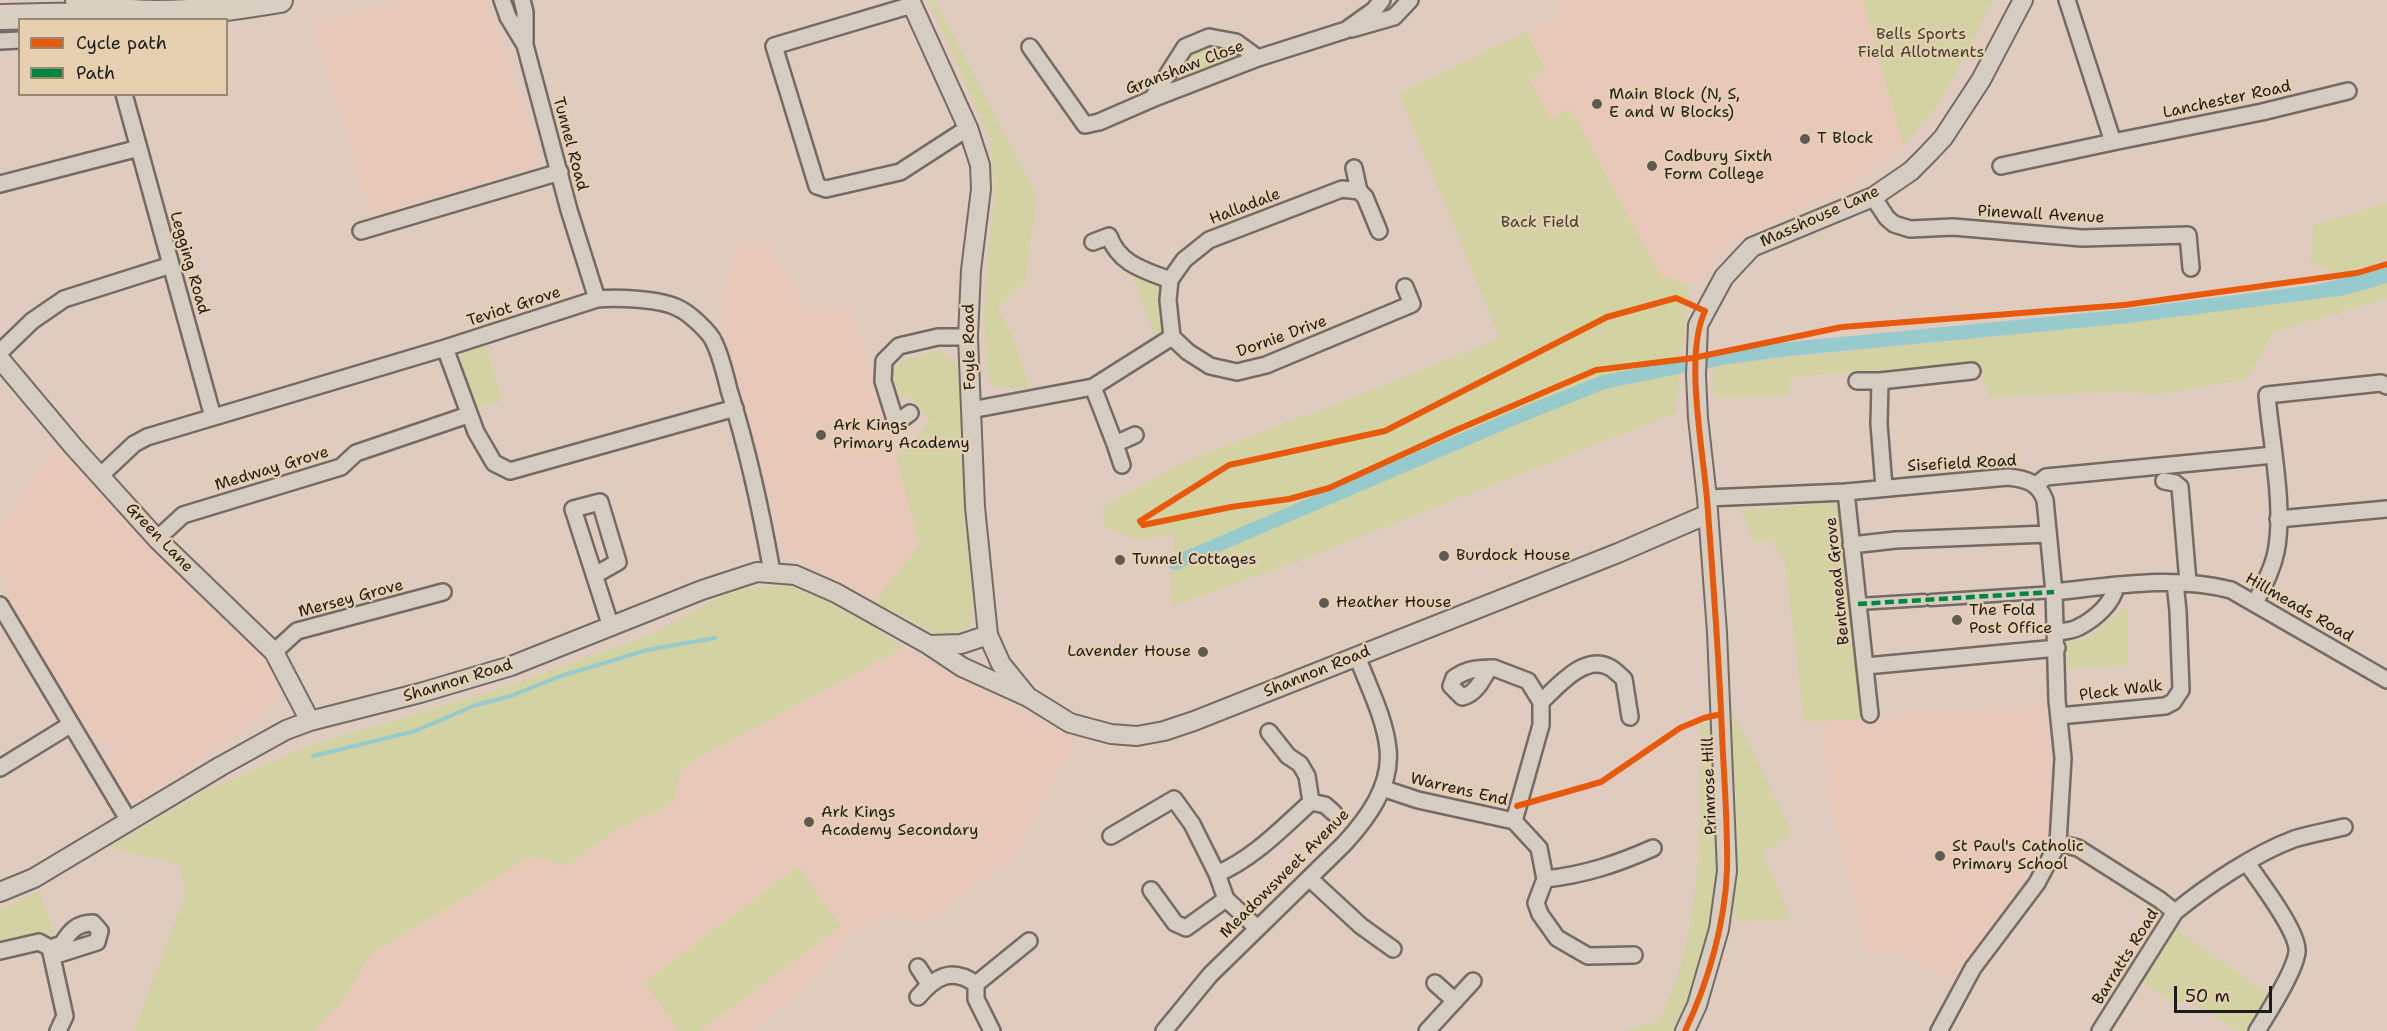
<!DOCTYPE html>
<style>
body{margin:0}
#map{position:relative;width:2387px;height:1031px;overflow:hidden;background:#dfccbf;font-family:"Shantell Sans",sans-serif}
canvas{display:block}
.legend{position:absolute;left:18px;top:18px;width:210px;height:78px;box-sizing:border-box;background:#e7d0b0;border:2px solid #968875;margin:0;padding:8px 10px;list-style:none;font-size:18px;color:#1c1c1c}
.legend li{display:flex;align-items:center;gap:12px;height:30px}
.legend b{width:30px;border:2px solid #968875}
.scale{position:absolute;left:2174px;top:986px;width:98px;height:27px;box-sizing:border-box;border:3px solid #1c1c1c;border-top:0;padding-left:8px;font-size:18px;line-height:21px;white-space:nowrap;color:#1c1c1c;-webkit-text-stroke:4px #e7d0b0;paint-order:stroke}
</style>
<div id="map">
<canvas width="2387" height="1031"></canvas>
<ul class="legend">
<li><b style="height:8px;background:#e8590c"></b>Cycle path</li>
<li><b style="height:8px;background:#00873e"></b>Path</li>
</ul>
<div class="scale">50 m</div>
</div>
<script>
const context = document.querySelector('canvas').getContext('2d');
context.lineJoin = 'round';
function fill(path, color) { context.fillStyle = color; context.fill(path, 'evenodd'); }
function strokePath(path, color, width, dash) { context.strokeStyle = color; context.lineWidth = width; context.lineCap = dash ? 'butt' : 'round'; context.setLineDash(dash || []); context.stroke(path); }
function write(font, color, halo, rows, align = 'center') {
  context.font = font + ' "Shantell Sans",sans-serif'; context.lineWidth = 4.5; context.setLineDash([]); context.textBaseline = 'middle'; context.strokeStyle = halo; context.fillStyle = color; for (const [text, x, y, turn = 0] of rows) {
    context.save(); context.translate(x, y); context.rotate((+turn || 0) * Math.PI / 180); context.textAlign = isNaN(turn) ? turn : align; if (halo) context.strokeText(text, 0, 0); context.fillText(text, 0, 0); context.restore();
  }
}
const built = new Path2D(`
 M400,0H487L537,148L536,160L529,168L371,217L312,23Z
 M1557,0H1863L1903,144L1848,187L1732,242L1689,286L1669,277L1500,338L1399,93L1563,13Z
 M767,242L809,309L852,310L884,411L920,545L874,602L785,552L720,328L733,247Z
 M57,444L147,545L275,666L278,701L217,749L132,806L104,761L112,751L102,739L87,734L14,612L6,593L11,587L0,572V525Z
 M903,648L1076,740L1013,859L928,920L890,915L854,931L810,985L753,1031H243L646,786Z
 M2047,705L2051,803L2046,838L2027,874L1954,980L1903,955L1892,952L1866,955L1831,803L1821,722Z`);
const green = new Path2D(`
 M928,0H935L1037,197L1025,281L998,308L1014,341L1030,388L994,387L988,378L984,321L986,270L995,196L990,138Z
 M1863,0H1993L1953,78L1933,112L1903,144Z
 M1526,32L1546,70L1530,79L1550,118L1570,108L1661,277H1669L1689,286L1676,413L1304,559L1173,606L1171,590L1174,534L1139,541L1105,527L1101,508L1181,463L1354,397L1500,338L1399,93Z
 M1207,42L1227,47L1242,55L1174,81V76L1189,50Z
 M2387,203V259L2340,274L2311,264L2313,225Z
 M1132,275L1156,284L1161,290L1163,318L1161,332L1155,336Z
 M2387,283V299L2273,332L2247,379L2157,395L2123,391L1990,398L1980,363L1789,377L1790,396L1713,398V365L2104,325L2346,295Z
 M486,346L502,400L476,408L463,369L462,353Z
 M940,350L957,364L974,605L970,626L957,633L941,636L874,602L920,545L896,459L931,422L912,399L900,396L892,370L902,361Z
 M1842,502L1864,719L1805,722L1784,559L1770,540L1754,543L1742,511Z
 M790,585L862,618L903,648L682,767L673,804L618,829L566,866L532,856L371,954L340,1003L313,1031H134L186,893L180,865L109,847L203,792L316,743L503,688L652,634L730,591Z
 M2128,607V665L2068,669L2066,647L2068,642C2101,639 2102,621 2128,607Z
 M1729,713H1734L1791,830L1789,837L1762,852L1791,919L1740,921L1732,916L1737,843Z
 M1714,722L1719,835L1718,899L1705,958L1676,1031H1623L1660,1020C1666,1005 1674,989 1678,973C1703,893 1700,807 1700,724Z
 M798,866L841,926L700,1031H679L644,982Z
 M40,891L54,934L8,943L0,941V910Z
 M2175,928L2268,994L2247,1031H2238L2187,1000L2177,1004L2140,982Z`);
const water = new Path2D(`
 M2387,268V283L2346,295L2322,298L2318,284Z`);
const stream = new Path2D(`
 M313,756L415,731L476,705L511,696L561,676L647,650L715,638`);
const canal = new Path2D(`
 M1175,563L1526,413L1604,382L1728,357L1790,349L2119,317L2338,289`);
const pedestrian = new Path2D(`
 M1931,600L2054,592
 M1858,604L1924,600`);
const minor = new Path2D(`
 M502,0L508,17L525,45L569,210L597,299
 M522,0L525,12V45
 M2067,0L2113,142L2262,112L2348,91
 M912,5L774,46L817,186L826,189L900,172L968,128
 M1352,29L1394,17L1410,0
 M0,41L20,40
 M1030,47L1085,125L1099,122L1152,99L1258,58L1346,30L1374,10L1382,0
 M124,94L213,417
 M1152,99L1185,47L1209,37L1236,42L1258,58
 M2001,166L2113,142
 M1354,168L1359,191
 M0,184L139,148
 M1873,197L1887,218L1894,224L1910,229L1953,227L2082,238L2188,235L2191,268
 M361,231L560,172
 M1093,242L1109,236C1119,264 1144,270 1170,280
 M1172,337L1168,300L1170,280L1184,260L1209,240L1342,189L1359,191L1365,197L1379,231
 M445,348L476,432L494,463L510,471L735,408
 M0,352L32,321L64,299L171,265
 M1857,381H1880
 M1093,387L1115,444L1135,435
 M971,410L1093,387L1172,337L1188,352L1210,366L1237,372L1266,365L1412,304L1405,287
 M910,413L896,423L883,381L884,361L899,346L938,337H968
 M1115,444L1122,465
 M100,476L134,444L147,437L445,348L597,299C617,297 661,299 678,308C688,312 710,332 714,342C721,356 725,374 729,390C748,450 761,510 772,572
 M2164,481L2175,483L2180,487L2188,582
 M2036,485L2046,477L2274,455
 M1884,487L1879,424L1880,381L1972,371
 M1846,492L1870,714
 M1707,498L1846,492L2008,477C2026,479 2038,482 2045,500L2054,592L2057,700L2063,758L2058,843L2078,848L2160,900L2175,912
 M2278,519L2387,509
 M157,539L183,515L341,467L356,453L468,415
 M1851,545L1896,540L2047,534
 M595,575L618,562L600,502L573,509L611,627
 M2054,592C2112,586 2174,575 2231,590L2387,680
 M2255,603C2263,587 2272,571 2276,552C2285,506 2271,443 2267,395L2381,383L2387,386
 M0,605L129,821
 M2056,632C2064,631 2073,631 2079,627C2095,619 2113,603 2116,586
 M274,652L297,631L443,592
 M1866,666L2057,648
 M1541,702C1557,687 1584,654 1609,667C1614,669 1619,675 1624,679L1630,717
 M2059,716L2165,706L2173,702L2181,690L2178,611L2175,583
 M0,768L70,725
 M1382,788L1418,800L1514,821L1541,725V702L1528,681L1494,668C1478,668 1467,669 1454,678L1451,686L1462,697C1475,695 1483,679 1489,668
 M1311,802L1325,805L1334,813
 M1514,821L1539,848L1545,879L1536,903L1540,914L1557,938L1588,956L1634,955
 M1111,836L1174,799L1192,824L1217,874L1226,899L1257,928
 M2247,863C2259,881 2299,932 2297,952C2295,971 2268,1013 2257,1031
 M1217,874C1254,858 1281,829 1311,802L1307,776L1300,764L1288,756L1269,732
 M1309,878L1361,926L1393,949
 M1545,879C1584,875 1617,864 1653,848
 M1151,890L1175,923L1186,928L1226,899
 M50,948L62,944C70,931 77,923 93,923L100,931L97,942L53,956
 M0,951L39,942L50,948L65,1016L58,1031
 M918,967L929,984
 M1435,983L1455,1001
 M918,997C936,976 952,967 976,984
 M992,1031L976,999V984L1029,941
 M1164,1031L1210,975L1344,844C1367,819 1392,786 1388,749C1385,718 1368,686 1357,656
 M1427,1031L1473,981
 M1939,1031L1973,968L2037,883L2058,843
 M2100,1031L2175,912C2208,885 2254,854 2294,839C2310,834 2328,831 2344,827`);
const tertiary = new Path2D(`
 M910,0L968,128L980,165L981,189L971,270L968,337L975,507L988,635L1001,664L1027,696
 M0,359L73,446L157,539L274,652L310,721
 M929,645L961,644L988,635
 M0,892L34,878L221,766L286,730L310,721L420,693L511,666L702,590L757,572L795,575L836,593L929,645L962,667L1028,697L1070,723L1111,734L1137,736L1164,731L1194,721L1618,553L1708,514
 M1685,1031L1697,1005L1719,929L1727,871L1717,632L1707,498L1698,418L1696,375L1698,325L1724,277L1752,247L1873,197L1911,171L1926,156L1943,138L1981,80L2023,0`);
const trunk = new Path2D(`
 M78,0C84,1 90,1 96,3C102,5 107,9 113,10C168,18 226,9 280,0
 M0,17L92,15L102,12`);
const quiet = new Path2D(`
 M1858,604L2054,592`);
const cycleway = new Path2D(`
 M1140,521L1229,465L1385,431L1607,317L1676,298L1705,311C1684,354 1703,450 1707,499C1713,577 1719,656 1722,734C1724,779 1728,825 1727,870C1725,924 1708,983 1685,1031
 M1140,521L1143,525L1231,507L1289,499L1329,488L1454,431L1596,370L1693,358L1842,327L2124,305L2357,273L2387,264
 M1517,806L1601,782L1680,728L1704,718L1721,714`);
const markers = [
 [1597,104,6,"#605a55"],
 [1805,139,6,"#605a55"],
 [1652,166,6,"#605a55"],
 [821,435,6,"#605a55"],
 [1444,556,6,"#605a55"],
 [1120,560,6,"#605a55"],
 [1324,603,6,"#605a55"],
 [1957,620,6,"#605a55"],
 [1203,652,6,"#605a55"],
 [809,822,6,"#605a55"],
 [1940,856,6,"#605a55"]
];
const parkNames = [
 ["Bells Sports",1921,35],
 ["Field Allotments",1921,53],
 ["Back Field",1540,223]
];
const streetNames = [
 ["Granshaw Close",1185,68,-21],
 ["Lanchester Road",2227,100,-12],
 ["Tunnel Road",570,144,75],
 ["Halladale",1245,207,-21],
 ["Pinewall Avenue",2041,215,3],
 ["Masshouse Lane",1820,217,-24],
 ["Legging Road",189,263,74],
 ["Teviot Grove",514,307,-18],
 ["Dornie Drive",1282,337,-20],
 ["Foyle Road",970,347,-91],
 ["Sisefield Road",1962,464,-3],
 ["Medway Grove",272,469,-17],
 ["Green Lane",159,538,46],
 ["Bentmead Grove",1838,581,-96],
 ["Mersey Grove",351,599,-15],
 ["Hillmeads Road",2299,608,30],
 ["Shannon Road",1317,672,-22],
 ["Shannon Road",458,681,-17],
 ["Pleck Walk",2121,691,-7],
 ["Primrose Hill",1710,786,-92],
 ["Warrens End",1459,790,13],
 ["Meadowsweet Avenue",1285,874,-45],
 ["Barratts Road",2126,957,-58]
];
const poiNames = [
 ["Main Block (N, S,",1609,95],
 ["E and W Blocks)",1609,113],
 ["T Block",1817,139],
 ["Cadbury Sixth",1664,157],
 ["Form College",1664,175],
 ["Ark Kings",833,426],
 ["Primary Academy",833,444],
 ["Burdock House",1456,556],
 ["Tunnel Cottages",1132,560],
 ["Heather House",1336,603],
 ["The Fold",1969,611],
 ["Post Office",1969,629],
 ["Lavender House",1191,652,"right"],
 ["Ark Kings",821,813],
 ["Academy Secondary",821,831],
 ["St Paul's Catholic",1952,847],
 ["Primary School",1952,865]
];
fill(built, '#e8c9b9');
fill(green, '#d3d2a2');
fill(water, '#97cacc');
strokePath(stream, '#97cacc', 4);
strokePath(canal, '#97cacc', 14);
strokePath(pedestrian, '#746b65', 15);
strokePath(minor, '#746b65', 20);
strokePath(tertiary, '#746b65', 22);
strokePath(trunk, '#746b65', 28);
strokePath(pedestrian, '#d6cdc2', 10);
strokePath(minor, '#d6cdc2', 15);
strokePath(tertiary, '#d6cdc2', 18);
strokePath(trunk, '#dad0c2', 24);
strokePath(quiet, '#00873e', 4.5, [9, 4.5]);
strokePath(cycleway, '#e8590c', 6);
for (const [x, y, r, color] of markers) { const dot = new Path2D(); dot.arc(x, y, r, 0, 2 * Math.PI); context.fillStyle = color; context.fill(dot); strokePath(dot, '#e7d0b0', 2); }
write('16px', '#3f4132', '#e7d0b0', parkNames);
write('16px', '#1c1c1c', '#e7d0b0', streetNames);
write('16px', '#1c1c1c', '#e7d0b0', poiNames, 'left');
</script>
